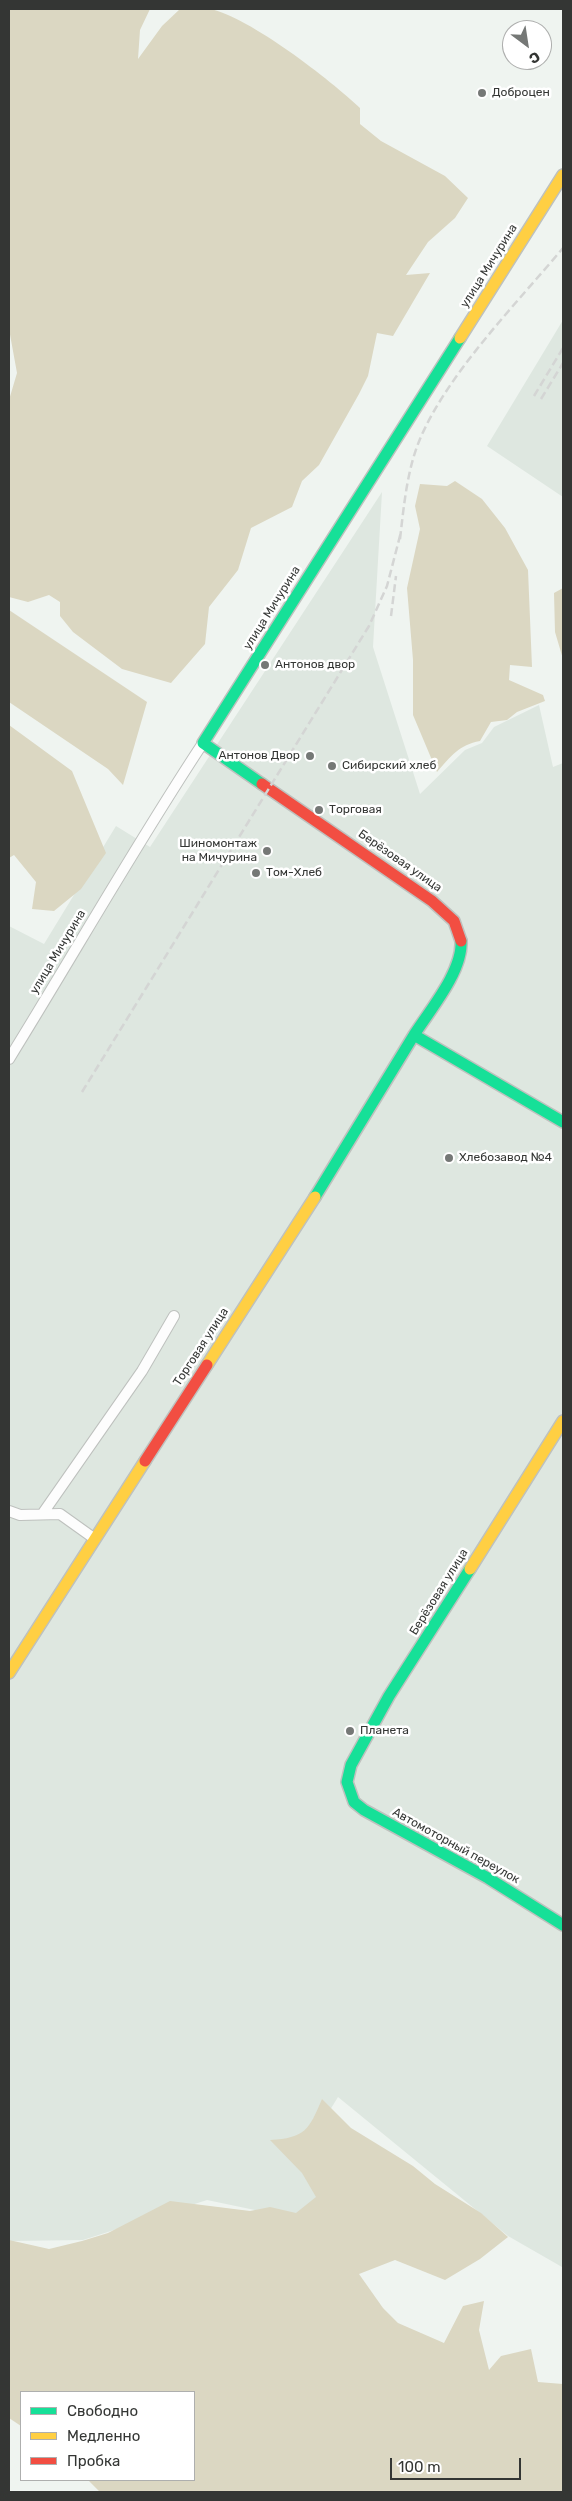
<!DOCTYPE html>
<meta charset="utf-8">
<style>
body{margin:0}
#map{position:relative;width:572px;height:2501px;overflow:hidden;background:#eff4f0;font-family:Rubik,sans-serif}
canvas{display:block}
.frame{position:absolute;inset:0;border:10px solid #343634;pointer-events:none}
.legend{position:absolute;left:20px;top:2391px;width:175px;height:90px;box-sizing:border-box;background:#fff;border:1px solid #aeafae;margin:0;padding:6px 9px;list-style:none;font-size:15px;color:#343634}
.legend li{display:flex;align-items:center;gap:10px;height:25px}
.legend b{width:25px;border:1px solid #aeafae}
.north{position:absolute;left:502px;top:20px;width:50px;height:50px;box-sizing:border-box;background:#fff;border:1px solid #aeafae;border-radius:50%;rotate:149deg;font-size:14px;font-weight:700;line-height:20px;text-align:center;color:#343634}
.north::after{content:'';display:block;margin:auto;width:18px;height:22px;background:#757876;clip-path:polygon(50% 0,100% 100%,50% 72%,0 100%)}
.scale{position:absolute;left:390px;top:2458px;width:131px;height:22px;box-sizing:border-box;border:2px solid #343634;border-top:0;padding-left:6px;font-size:15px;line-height:18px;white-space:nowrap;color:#343634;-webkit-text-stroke:4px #fff;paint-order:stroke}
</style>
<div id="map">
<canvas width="572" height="2501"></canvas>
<div class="frame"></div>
<ul class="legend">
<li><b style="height:6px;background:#16e098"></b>Свободно</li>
<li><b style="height:6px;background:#ffcf43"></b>Медленно</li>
<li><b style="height:6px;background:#f24e42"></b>Пробка</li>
</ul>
<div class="north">С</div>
<div class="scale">100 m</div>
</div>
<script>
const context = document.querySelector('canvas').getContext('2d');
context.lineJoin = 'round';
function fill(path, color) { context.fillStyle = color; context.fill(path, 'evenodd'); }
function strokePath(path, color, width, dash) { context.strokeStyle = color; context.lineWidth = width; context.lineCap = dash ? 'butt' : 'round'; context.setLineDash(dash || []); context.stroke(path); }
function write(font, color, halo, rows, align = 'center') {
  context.font = font + ' Rubik,sans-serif'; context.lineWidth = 5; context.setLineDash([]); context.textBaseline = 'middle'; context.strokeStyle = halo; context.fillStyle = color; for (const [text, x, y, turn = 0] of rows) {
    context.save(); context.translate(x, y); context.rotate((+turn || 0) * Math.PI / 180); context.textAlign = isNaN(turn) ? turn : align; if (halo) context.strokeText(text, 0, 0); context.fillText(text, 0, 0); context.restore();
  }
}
const built = new Path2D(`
 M563,320V497L487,446Z
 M382,492L373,647L420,794L465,750L482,743L494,727L539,705L553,767L563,763V2265L562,2267L508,2236L338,2097L297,2164L324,2201L298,2219L207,2200L83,2240L9,2241V926L44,944L116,826L150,847Z`);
const forest = new Path2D(`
 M9,9H150L140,30L138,59L162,26L180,9C189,9 201,7 210,9C248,16 332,81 360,108V124L381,141L445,176L468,198L455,218L428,242L406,275L430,273L393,336L377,333L368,376L359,394L319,465L302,481L292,507L251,528L238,570L209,607L205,644L171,683L122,669L73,632L60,616V602L49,595L28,602L9,597V400L17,373L9,329Z
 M455,481L482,499L505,528L528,570L532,667L510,665L509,680L543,695L545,701L517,712L507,720L491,722L480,741C459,745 451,756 437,772L413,715V660L407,588L420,529L415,506L420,484L447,486Z
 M563,588V659L555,632L554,593Z
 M9,610L147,702L123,785L108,769L9,702Z
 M9,725L72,771L106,853L81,889L54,911L32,909L36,882L14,855L9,858Z
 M322,2099L351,2128L413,2166L435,2184L481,2213L508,2237L480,2259L445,2280L395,2260L359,2274L383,2308L398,2323L444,2343L463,2306L484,2301L479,2330L489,2370L501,2356L531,2349L538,2382L563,2384V2492H100L88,2480H194V2392H21V2426L9,2418V2240L49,2249L82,2241L108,2233L170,2201L250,2211L270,2207L296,2213L316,2197L302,2173L270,2140C305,2138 309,2130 322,2099Z`);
const street = new Path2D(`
 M9,1059C74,954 135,846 203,743
 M9,1511L20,1515L60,1514L95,1539
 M43,1513L142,1371L174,1316`);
const fast = new Path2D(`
 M262,784L203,743L460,338
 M461,941C463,971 430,1010 414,1035L563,1122
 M315,1197L414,1035
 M470,1569L389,1696L351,1765L347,1782L354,1802L364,1810L488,1878L563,1925`);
const slow = new Path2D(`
 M460,338L563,175
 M207,1365L315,1197
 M470,1569L563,1421
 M9,1673L145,1461`);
const jam = new Path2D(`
 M262,784L432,901L454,921L461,941
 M145,1461L207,1365`);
const rail = new Path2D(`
 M534,396L563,348
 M541,399L563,363
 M400,539C404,505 407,470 420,439C448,373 517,303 563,248
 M391,616L396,576
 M82,1092L369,626L387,586L401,532`);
const markers = [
 [482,93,5,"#757876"],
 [265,665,5,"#757876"],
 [310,756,5,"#757876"],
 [332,766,5,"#757876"],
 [319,810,5,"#757876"],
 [267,851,5,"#757876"],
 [256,873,5,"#757876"],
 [449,1158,5,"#757876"],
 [350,1731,5,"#757876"]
];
const poiNames = [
 ["Доброцен",492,93],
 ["Антонов двор",275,665],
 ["Антонов Двор",300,756,"right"],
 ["Сибирский хлеб",342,766],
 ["Торговая",329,810],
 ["Шиномонтаж",257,844,"right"],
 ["на Мичурина",257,858,"right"],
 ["Том-Хлеб",266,873],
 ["Хлебозавод №4",459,1158],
 ["Планета",360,1731]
];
const streetNames = [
 ["улица Мичурина",489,266,-58],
 ["улица Мичурина",272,608,-58],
 ["Берёзовая улица",400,861,35],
 ["улица Мичурина",58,952,-59],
 ["Торговая улица",201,1347,-57],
 ["Берёзовая улица",439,1592,-58],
 ["Автомоторный переулок",456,1846,29]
];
fill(built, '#dee7e0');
fill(forest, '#dbd7c2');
strokePath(street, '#bec1be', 12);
strokePath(fast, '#bec1be', 14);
strokePath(slow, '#bec1be', 14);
strokePath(jam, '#bec1be', 14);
strokePath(street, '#fdfdfd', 10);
strokePath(fast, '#16e098', 11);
strokePath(slow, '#ffcf43', 11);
strokePath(jam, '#f24e42', 11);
strokePath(rail, '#d4d5d4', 2.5, [8, 4]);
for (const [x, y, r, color] of markers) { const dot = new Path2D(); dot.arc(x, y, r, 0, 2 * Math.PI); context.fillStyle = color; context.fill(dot); strokePath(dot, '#fff', 2); }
write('12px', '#343634', '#fff', poiNames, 'left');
write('12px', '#343634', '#fff', streetNames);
</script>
